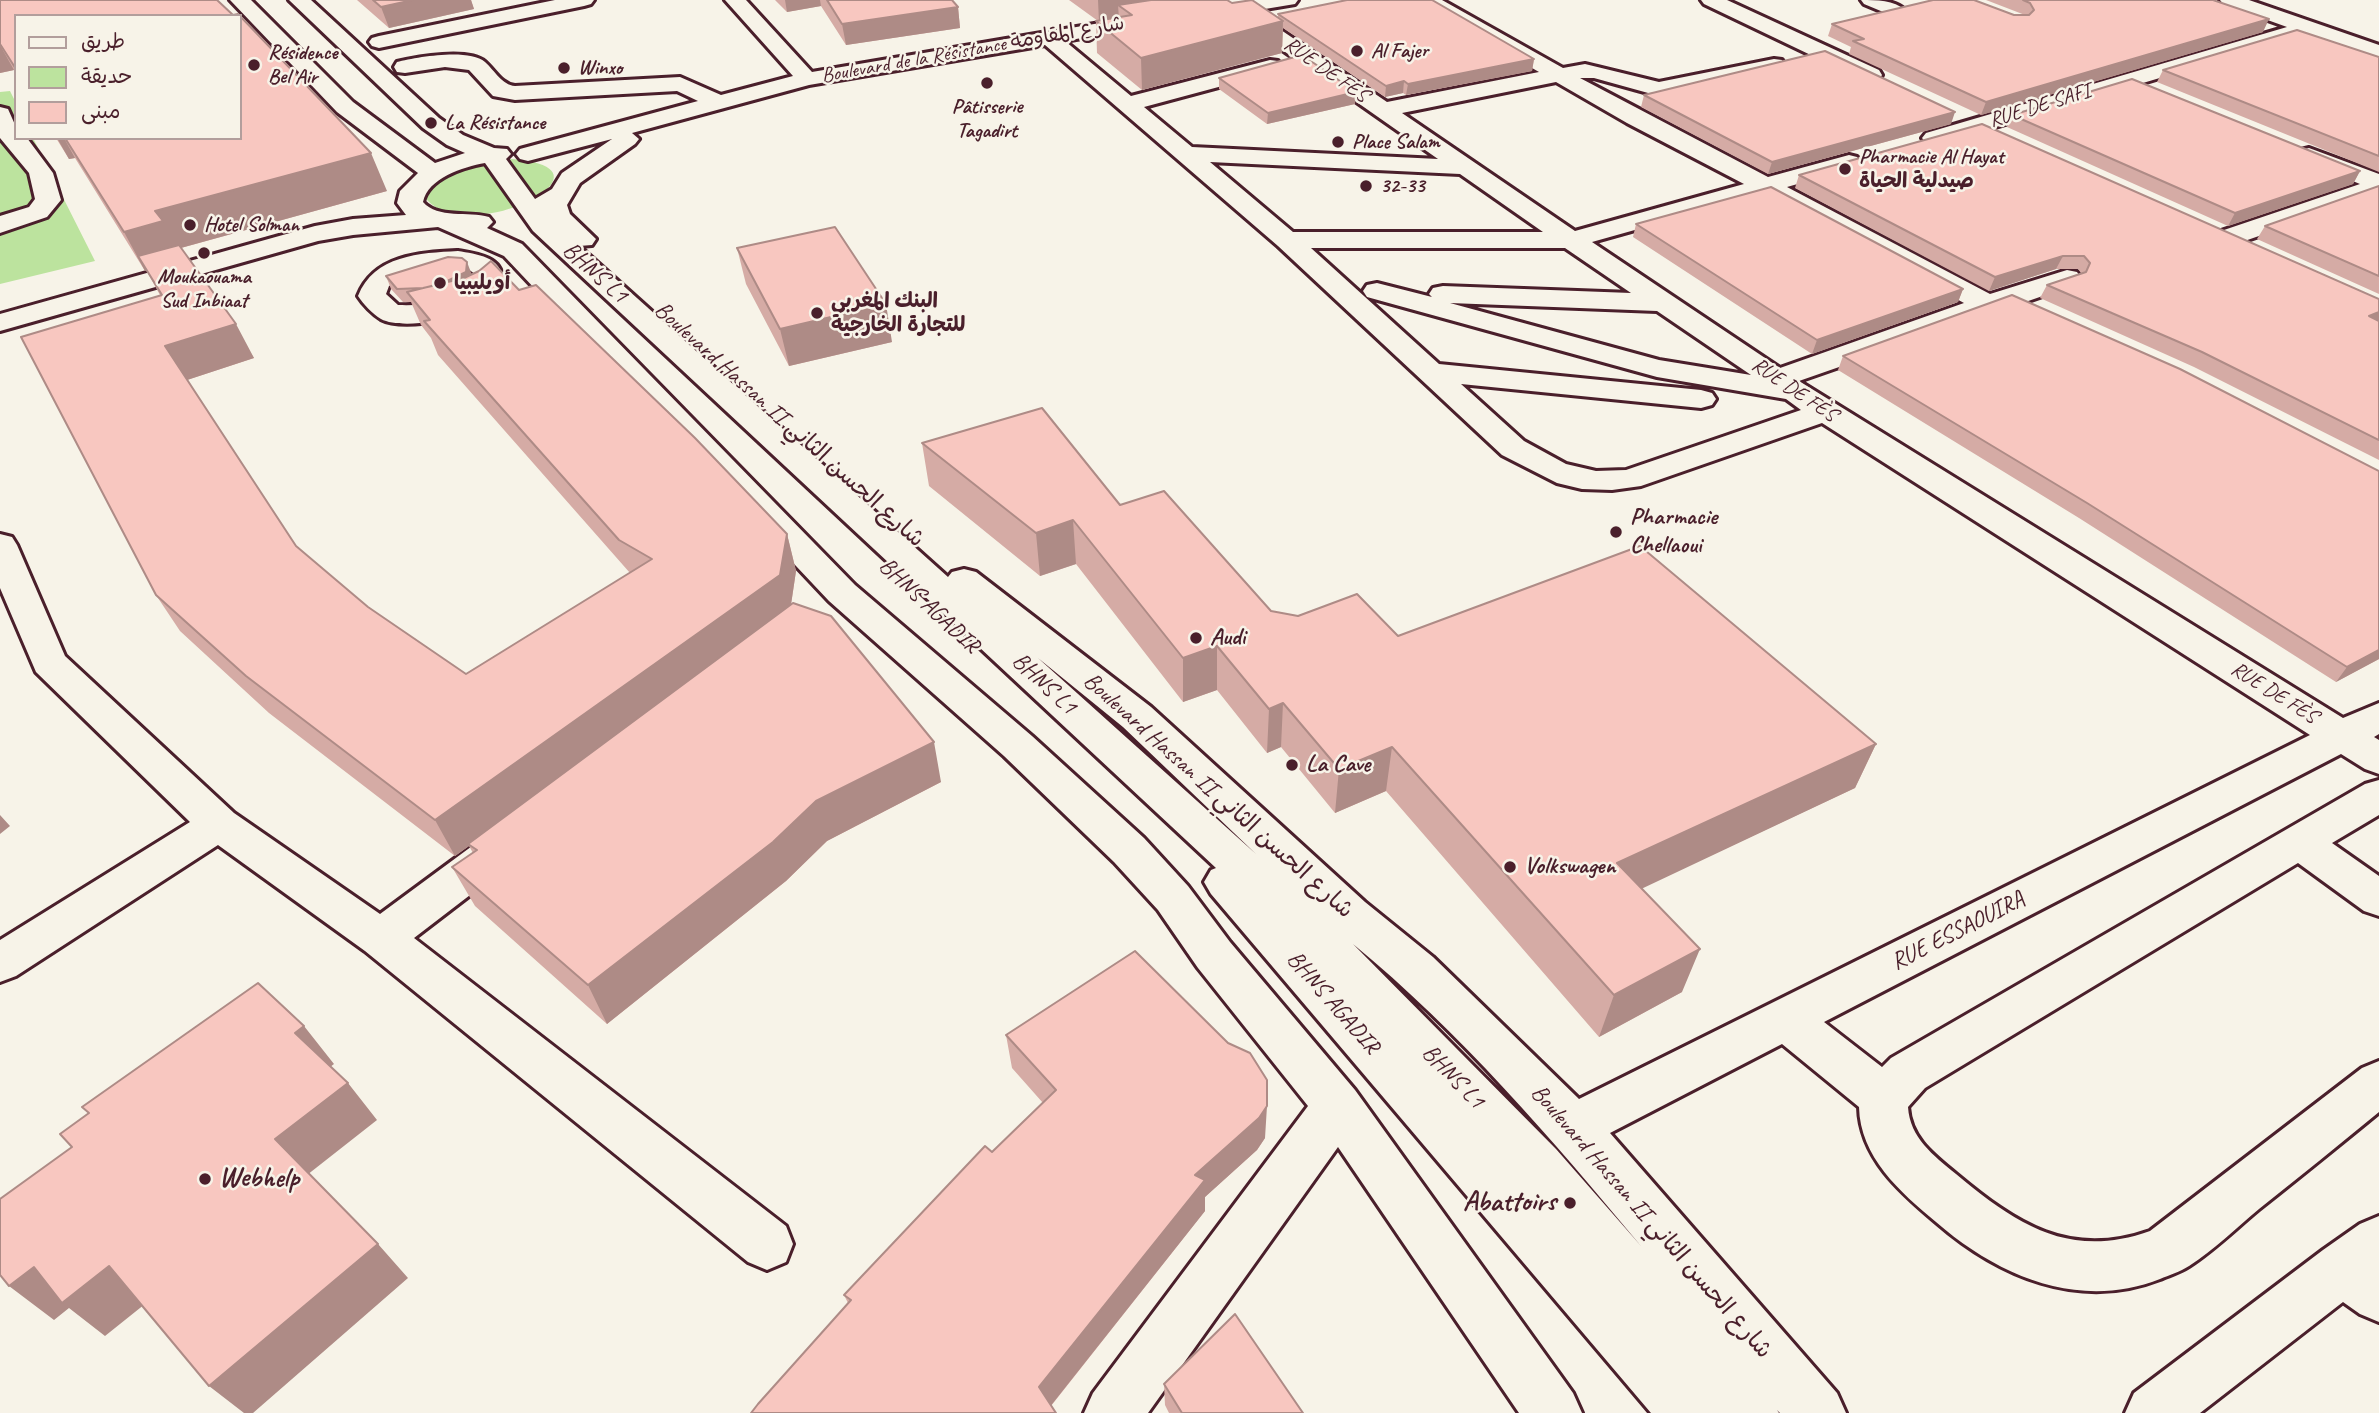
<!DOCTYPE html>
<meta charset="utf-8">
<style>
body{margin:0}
#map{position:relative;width:2379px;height:1413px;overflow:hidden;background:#f7f3e8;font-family:Caveat,"Playpen Sans Arabic",sans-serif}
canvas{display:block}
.legend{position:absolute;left:14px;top:14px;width:228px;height:126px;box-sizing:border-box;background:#f7f3e8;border:2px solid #b29e9c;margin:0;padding:9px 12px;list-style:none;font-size:21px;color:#4a1f2b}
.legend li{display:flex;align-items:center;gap:14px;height:35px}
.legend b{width:35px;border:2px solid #b29e9c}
</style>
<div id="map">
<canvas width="2379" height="1413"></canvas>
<ul class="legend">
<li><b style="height:9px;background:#f7f3e8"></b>طريق</li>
<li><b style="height:19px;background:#bce39e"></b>حديقة</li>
<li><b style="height:19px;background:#f8c7c0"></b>مبنى</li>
</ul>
</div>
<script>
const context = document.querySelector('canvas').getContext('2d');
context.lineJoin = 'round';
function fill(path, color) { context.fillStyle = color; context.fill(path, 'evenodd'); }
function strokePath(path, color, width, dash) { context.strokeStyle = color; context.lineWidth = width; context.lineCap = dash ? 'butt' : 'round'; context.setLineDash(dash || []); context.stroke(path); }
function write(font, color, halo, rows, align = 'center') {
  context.font = font + ' Caveat,"Playpen Sans Arabic",sans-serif'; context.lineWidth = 5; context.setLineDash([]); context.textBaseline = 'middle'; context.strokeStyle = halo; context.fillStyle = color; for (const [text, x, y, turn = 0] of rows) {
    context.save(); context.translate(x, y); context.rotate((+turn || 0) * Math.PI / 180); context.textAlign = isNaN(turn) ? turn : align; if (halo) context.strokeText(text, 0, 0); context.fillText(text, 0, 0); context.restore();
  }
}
const green = new Path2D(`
 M10,91L16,103V138H33L95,261L0,284V92Z
 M512,159C628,168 471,248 427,200C427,169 488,161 512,159Z`);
const minor = new Path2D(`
 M230,0H251L353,102L435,163L465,153L447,145L423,128L289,0H311L439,118L463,135L494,148L507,149L511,154L506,159L535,199L552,189L562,173L612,139L528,161L520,159L516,154L520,149L698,101L677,91L515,100L493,96L469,70L445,67L405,73L397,72L394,67L397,62C417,57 469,48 485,62C495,71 502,85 515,86L680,77L721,95L793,76L725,0H746L812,72L1147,15L1154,17L1157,21L1154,25L1065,41L1131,96L1270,60L1278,61L1281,66L1278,71L1144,107L1192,147L1438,159L1231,14L1217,13L1214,9L1218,5L1214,0H1298L1295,4L1253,11L1387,102L1539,72L1421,4L1418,0H1442L1563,68L1585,64L1659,82L1774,59L1782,60L1785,65L1782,70L1659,96L1594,78H1580L1768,177L1849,155L1857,157L1861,162L1857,167L1787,187L1990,294L2067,270L2077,272L2081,278L2077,284L1799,381L2343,718L2379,703V734L2374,737L2379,740V774L2365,769L2341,754L1824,1022L1882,1067L1891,1058L2365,784L2379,780V815L2332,843L2379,876V916L2364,911L2298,863L1925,1088L1908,1107C1910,1138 1933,1155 1956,1174C2016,1224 2069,1260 2150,1231L2362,1068L2379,1061V1112C2339,1145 2299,1177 2259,1209C2236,1228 2214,1250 2189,1266C2180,1272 2169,1275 2160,1279C2079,1311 1998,1276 1936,1222C1900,1192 1860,1157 1859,1107L1782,1044L1610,1133L1837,1393L1846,1413H1780L1777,1410L1779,1413H1651L1211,894L1204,882L1211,870L1216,868L533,231L485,163C463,167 428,178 423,202C438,219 468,211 489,217L493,222L487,228L522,244L855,585L1032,736L1144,838L1188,886L1230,942L1355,1090L1573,1393L1582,1413H1519L1338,1147L1148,1413H1084L1093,1393L1308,1106L1198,968L1158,910L1114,862L1004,756L829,601L504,256L438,227L353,235L318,241L0,331V314L315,226L353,219L406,215L397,203L400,191L418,173L337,112ZM1045,45L1278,246L1502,455L1557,483L1582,489L1612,490L1641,486L1822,423L2310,735L1579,1099L1433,957L1365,902L1151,707L976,572L964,569L952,572L948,577L579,246L592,245L596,239L570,214L567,205L580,183L635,144L639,139L632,133L809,85ZM1556,82L1627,123L1744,184L1575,231L1402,113ZM1210,162L1460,174L1543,232H1293ZM1763,194L1964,303L1780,368L1592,242ZM1311,248H1565L1631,293L1443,286L1433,288L1429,294L1432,297L1377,283L1367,285L1363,291L1367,297L1657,377L1786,399L1801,410L1626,470L1596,471L1566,464L1524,441L1461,384L1701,408L1712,405L1716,399L1712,393L1701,390L1439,364ZM1450,303L1657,311L1751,375L1659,360ZM1038,658L1123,727L1256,854ZM1353,944C1460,1032 1552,1139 1641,1246L1556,1149Z
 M555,0H594L591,4L584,6L379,48L372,46L369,42L372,38L379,36Z
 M1701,0H1727L1879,70L1882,75L1879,80H1863L1704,4Z
 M1861,0C1877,0 1894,0 1905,10L1902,14H1888L1864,4Z
 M2220,0H2249L2379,45V58L2307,34L1942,143H1926L1922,138L1926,133L2287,27L2223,4Z
 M0,107L8,109L16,127V138H27L53,173L61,200L47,217L0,233V216L29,207L35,199L29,173L0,138Z
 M2309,148L2379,174V194L2236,244L2227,246L2218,244L2214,238L2218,232L2360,184L2301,160L2297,155L2301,150Z
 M458,251C476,254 503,257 502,280C502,285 503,290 499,295C481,316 405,332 381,319C373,314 363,304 358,296C374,255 420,253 458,251ZM458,267L468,269L475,274L474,287C450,302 427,306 398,305L386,294L389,286L421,269Z
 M0,534L12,537L17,545L65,656L234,813L380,914L487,835L502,831L517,835L523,847L517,859L414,938L786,1226L793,1244L786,1262L767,1270L748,1262L365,951L218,845L16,976L0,982V940L190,822L36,672L0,588Z
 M2379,1216V1322L2360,1314L2343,1302L2200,1413H2125L2134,1393L2323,1250L2360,1224Z`);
const wall = new Path2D(`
 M0,0L233,15L16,16V72L14,70L0,73Z
 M357,0H471L474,9L389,28Z
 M775,0H952L958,7L960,28L846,45L821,6L787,12Z
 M1069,0H1227L1232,3L1278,18V14L1534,59L1532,71L1406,95L1403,93L1385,97L1283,28L1282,53L1142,90L1097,53L1096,21H1098Z
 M1986,0H2213L2263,32L1981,115L1849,54L1851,47L1828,36L1832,24L2025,15Z
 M2379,57V172L2157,82L2163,70Z
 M1219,78L1355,104L1267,124L1219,89Z
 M1644,95L1951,124L1768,174L1641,107Z
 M2012,115L2360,171L2353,184L2228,226L2007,127Z
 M56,138H240L387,191L181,248L254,358L187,380L296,546L368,607L466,674L630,573L438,355L431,338L421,325L411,302H403L391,289L386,276L472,275L519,290L787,534L796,571L791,605L941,782L827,841L786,881L607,1024L475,906L452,867L473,853L469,846L455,856L269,713L180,631L156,595L160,295L146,270L145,271L75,158L69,159Z
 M1799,175L2379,299V460L2194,367L2040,298L2047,285L2081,273L2078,269H2056L1989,291L1795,188Z
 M2379,186V294L2257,239L2265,226Z
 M1636,224L1963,289L1958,302L1812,354L1633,237Z
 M737,248L892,342L789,366L746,284Z
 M1843,356L2379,471V659L2336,682L2079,518L1838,370Z
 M922,443L1120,505L1271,611L1398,636L1876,744L1855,788L1641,888L1682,992L1599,1037L1386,791L1335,813L1281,747L1267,753L1217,690L1183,702L1076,564L1040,576L929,486Z
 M1006,1035L1265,1138L1257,1150L1205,1197V1211L1051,1406L848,1303L844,1295L1043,1103L1012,1068Z
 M1164,1384L1303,1413H1169L1165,1405Z`);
const shadedWall = new Path2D(`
 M413,0H471L474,9L389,28L381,7Z
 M785,0H820L821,6L787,12Z
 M1098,0H1190L1118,5L1119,19L1099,22Z
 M958,7L960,28L846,45L842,24Z
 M2269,19L2263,32L1981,115L1986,102Z
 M1283,21L1282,53L1142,90L1141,58Z
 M0,45L14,70L0,73Z
 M1534,59L1532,71L1406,95L1408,84Z
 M1404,81L1403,93L1385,97L1386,86Z
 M1356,92L1355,104L1267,124L1268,113Z
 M1955,112L1951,124L1768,174L1772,162Z
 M57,138H64L75,158L69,159Z
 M371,153L387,191L177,249L138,256L146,270L145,271L124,232L155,211Z
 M2360,171L2353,184L2228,226L2235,213Z
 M2063,256L2056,269L1989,291L1995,277Z
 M467,262L472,275L471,285L441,284Z
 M1963,289L1958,302L1812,354L1817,340Z
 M886,304L892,342L789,366L780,329Z
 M2379,312V322L2369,316Z
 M236,324L254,358L184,381L165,346Z
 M1073,520L1076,564L1040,576L1036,533Z
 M787,534L796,571L790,611L468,844L469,846L455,856L435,820Z
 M1217,646V690L1183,702V658Z
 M2379,650V659L2336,682L2347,667Z
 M1283,703L1281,747L1267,753L1269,709Z
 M934,742L941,782L827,841L786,881L607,1024L588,985L816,801Z
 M1876,744L1855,788L1603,907L1617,863Z
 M1392,747L1386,791L1335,813L1339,769Z
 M0,815L10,826L0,834Z
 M1700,949L1682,992L1599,1037L1614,995Z
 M304,1026L334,1064L325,1071L295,1033Z
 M348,1083L377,1120L307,1175L275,1139Z
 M1267,1106L1265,1138L1257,1150L1205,1197V1211L1045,1413L1039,1387L1195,1175Z
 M378,1244L408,1278L253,1413H244L209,1386Z
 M109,1266L150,1300L105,1336L69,1308L54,1320L9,1286L34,1267Z`);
const building = new Path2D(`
 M0,0H217L233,15L238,14L240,16H16V69L0,44Z
 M373,0H413L381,7Z
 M827,0H952L958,7L842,24Z
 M1151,0H1227L1232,3L1252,0L1283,21L1141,58L1096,21L1132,15L1118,5Z
 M1347,0H1432L1534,59L1408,84L1404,81L1386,86L1278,14Z
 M1933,0H1974L2014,15H2029L2034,10L2030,3L2023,0H2213L2269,19L1986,102L1853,41L1864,39L1832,24Z
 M240,16L371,153L155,211L163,221L124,232L65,138H240Z
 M2297,30L2379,57V156L2163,70Z
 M1825,51L1955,112L1772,162L1644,95Z
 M1302,55L1356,92L1268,113L1219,78Z
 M2132,79L2360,171L2235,213L2012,115Z
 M1982,124L2379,299V312L2369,316L2379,321V440L2202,352L2047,285L2086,272L2090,263L2084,256H2063L1995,277L1799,175Z
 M2379,186V276L2265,226Z
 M1771,187L1963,289L1817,340L1636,224Z
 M835,227L886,304L780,329L737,248Z
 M179,245L236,324L165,346L296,546L368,607L466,674L652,559L619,540L424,321L430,320L407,292L464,278L479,271L491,261L519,290L536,285L695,438L787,534L780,575L435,820L246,676L156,595L21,337L162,295L138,256Z
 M448,257L462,258L467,262L466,272L441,284L423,288L397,289L386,276Z
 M2012,295L2180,369L2379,471V650L2347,667L2087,503L1843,356Z
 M1042,408L1120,505L1164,491L1271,611L1298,616L1357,594L1398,636L1640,546L1876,744L1617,863L1700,949L1614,995L1392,747L1339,769L1283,703L1269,709L1217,646L1183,658L1073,520L1036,533L922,443Z
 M793,603L831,616L934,742L816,801L773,842L588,985L452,867L477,850L468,844Z
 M1135,951L1228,1043L1250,1053L1267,1080V1106L1259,1118L1195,1175L1205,1180L1039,1387L1056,1413H751L758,1404L851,1300L844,1295L985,1146L992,1152L1056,1090L1006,1035Z
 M258,983L304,1026L295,1033L348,1083L275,1139L378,1244L209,1386L109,1266L62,1303L34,1267L9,1286L0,1275V1199L72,1147L60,1134L89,1113L82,1107Z
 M1235,1314L1303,1413H1182L1164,1384Z`);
const markers = [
 [1357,51,7,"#4a1f2b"],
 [254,65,7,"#4a1f2b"],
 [564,68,7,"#4a1f2b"],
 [987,83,7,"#4a1f2b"],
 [431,123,7,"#4a1f2b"],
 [1338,142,7,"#4a1f2b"],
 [1845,169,7,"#4a1f2b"],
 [1366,186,7,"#4a1f2b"],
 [190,225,7,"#4a1f2b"],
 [204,253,7,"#4a1f2b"],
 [440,283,7,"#4a1f2b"],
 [817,313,7,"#4a1f2b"],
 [1616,532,7,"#4a1f2b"],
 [1196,638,7,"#4a1f2b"],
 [1292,765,7,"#4a1f2b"],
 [1510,867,7,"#4a1f2b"],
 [205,1179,7,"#4a1f2b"],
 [1570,1203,7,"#4a1f2b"]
];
const farStreetnames = [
 ["Boulevard de la Résistance شارع المقاومة",973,50,-10],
 ["RUE DE FÈS",1326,70,35],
 ["RUE DE SAFI",2040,106,-17],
 ["RUE DE FÈS",1794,390,34],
 ["RUE DE FÈS",2274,693,32]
];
const farPoinames = [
 ["Al Fajer",1371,51],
 ["Résidence",268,53],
 ["Bel Air",268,77],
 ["Winxo",578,68],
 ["Pâtisserie",987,107,"center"],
 ["Tagadirt",987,131,"center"],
 ["La Résistance",445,123],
 ["Place Salam",1352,142],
 ["Pharmacie Al Hayat",1859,157],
 ["صيدلية الحياة",1859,181],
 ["32-33",1380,186],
 ["Hotel Solman",204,225],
 ["Moukaouama",204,277,"center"],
 ["Sud Inbiaat",204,301,"center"],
 ["أويليبيا",454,283],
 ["البنك المغربي",831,301],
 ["للتجارة الخارجية",831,325]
];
const streetNames = [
 ["BHNS L1",595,273,42],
 ["Boulevard Hassan II شارع الحسن الثاني",789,425,42],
 ["BHNS AGADIR",929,606,43],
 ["BHNS L1",1044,684,43],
 ["Boulevard Hassan II شارع الحسن الثاني",1218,796,42],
 ["RUE ESSAOUIRA",1958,931,-27],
 ["BHNS AGADIR",1333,1003,49],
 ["BHNS L1",1453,1077,46],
 ["Boulevard Hassan II شارع الحسن الثاني",1651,1222,49]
];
const poiNames = [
 ["Pharmacie",1630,518],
 ["Chellaoui",1630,546],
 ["Audi",1210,638],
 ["La Cave",1306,765],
 ["Volkswagen",1524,867]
];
const nearPoinames = [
 ["Webhelp",219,1179],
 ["Abattoirs",1556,1203,"right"]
];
fill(green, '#bce39e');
strokePath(minor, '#4a1f2b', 6);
fill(minor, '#f7f3e8');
fill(wall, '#d5aba5');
fill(shadedWall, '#ae8b86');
fill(building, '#f8c7c0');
strokePath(building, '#ae8b86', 2);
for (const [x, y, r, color] of markers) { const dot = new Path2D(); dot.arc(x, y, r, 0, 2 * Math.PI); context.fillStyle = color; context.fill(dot); strokePath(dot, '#f7f3e8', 2.5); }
write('21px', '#4a1f2b', '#f7f3e8', farStreetnames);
write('bold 21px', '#4a1f2b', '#f7f3e8', farPoinames, 'left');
write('24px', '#4a1f2b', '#f7f3e8', streetNames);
write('bold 24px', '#4a1f2b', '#f7f3e8', poiNames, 'left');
write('bold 28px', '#4a1f2b', '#f7f3e8', nearPoinames, 'left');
</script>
